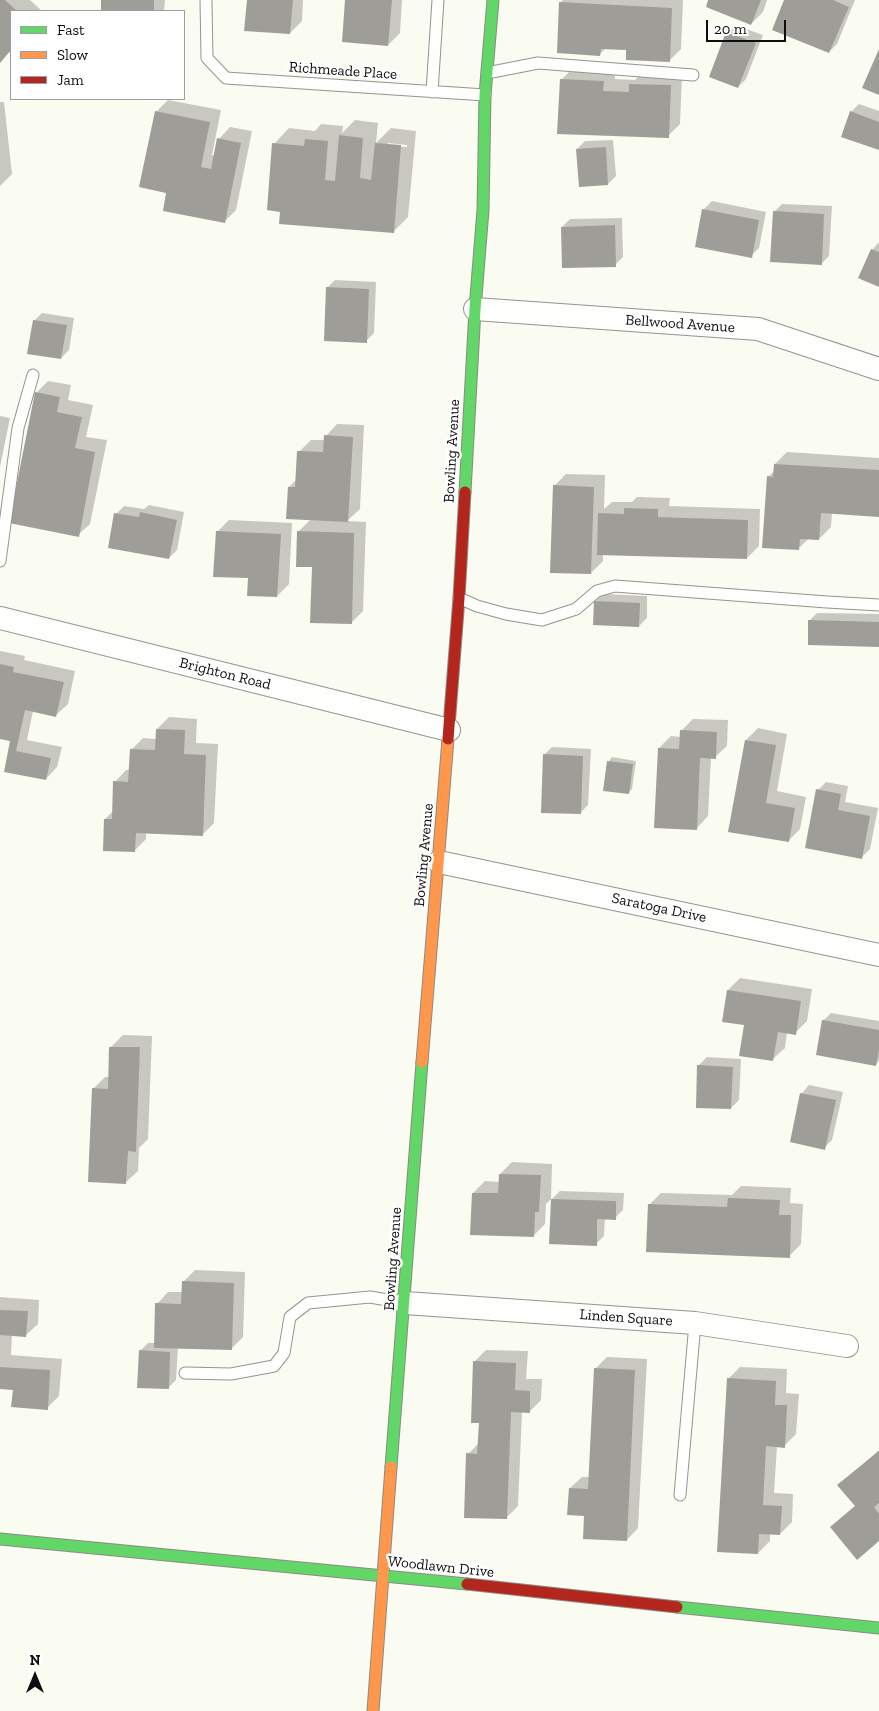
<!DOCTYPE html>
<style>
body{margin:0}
#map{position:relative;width:879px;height:1711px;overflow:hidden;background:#fafbf1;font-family:"Zilla Slab",serif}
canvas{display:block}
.legend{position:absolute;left:10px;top:10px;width:175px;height:90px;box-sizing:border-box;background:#fff;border:1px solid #9e9e9e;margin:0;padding:6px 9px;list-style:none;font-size:15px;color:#0d0d0d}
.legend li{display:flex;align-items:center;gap:10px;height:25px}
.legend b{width:25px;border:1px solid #9e9e9e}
.north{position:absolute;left:10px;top:1651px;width:50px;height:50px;-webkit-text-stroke:4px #fff;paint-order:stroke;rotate:0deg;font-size:14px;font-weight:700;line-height:20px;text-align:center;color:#0d0d0d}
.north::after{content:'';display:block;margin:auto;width:18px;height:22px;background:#0d0d0d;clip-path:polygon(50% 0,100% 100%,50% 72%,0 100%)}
.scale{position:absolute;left:706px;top:20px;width:80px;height:22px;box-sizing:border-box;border:2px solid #0d0d0d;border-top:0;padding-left:6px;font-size:15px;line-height:18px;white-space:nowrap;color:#0d0d0d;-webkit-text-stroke:4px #fff;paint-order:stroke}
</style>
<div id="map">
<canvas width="879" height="1711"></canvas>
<ul class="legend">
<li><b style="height:6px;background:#63d668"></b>Fast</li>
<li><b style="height:6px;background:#ff974d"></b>Slow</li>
<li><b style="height:6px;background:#b3261e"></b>Jam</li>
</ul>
<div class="north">N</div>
<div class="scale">20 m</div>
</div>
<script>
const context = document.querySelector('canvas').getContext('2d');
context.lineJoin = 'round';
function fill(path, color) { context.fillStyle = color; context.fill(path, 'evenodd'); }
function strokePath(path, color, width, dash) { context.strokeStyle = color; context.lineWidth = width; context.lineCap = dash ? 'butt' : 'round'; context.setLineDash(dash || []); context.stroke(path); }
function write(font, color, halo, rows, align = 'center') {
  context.font = font + ' "Zilla Slab",serif'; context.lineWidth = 5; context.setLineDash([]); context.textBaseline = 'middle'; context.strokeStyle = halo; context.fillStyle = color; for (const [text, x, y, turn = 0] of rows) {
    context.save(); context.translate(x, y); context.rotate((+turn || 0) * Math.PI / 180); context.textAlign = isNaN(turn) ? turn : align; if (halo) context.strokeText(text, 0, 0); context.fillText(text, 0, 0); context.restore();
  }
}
const shadow = new Path2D(`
 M0,0H30L42,11H11V50L0,61Z
 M102,0H165L164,11H102Z
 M248,0H303L302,21L290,33Z
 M347,0H402L400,33L388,45Z
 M563,0H683L681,49L669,61L628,49L606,48L600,54L561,2Z
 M710,0H767L763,12L751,24Z
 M785,0H855L837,44L829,52Z
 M735,25L763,35L746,79L738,87L728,33Z
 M573,68L615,69V79L635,80L642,73L682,74L680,124L668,136L561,80Z
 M168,100L221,110L212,155L215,156L219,139L230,127L252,131L236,210L224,222L168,192L156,112Z
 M0,102H4L12,174L0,186Z
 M859,104L879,111V149L851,112Z
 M355,120L378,123L376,143L391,128L416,131L408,217L393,232L281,211L274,144L289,128L315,131L321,124L343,126L342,133ZM388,143L407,145V147L388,146Z
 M613,140L616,176L608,184L577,149L585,141Z
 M712,201L766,212L759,248L751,256L704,209Z
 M782,204L832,206L829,256L821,264L774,212Z
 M622,218L623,257L615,265L562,227L570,219Z
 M879,242V286L872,250Z
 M335,280L376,282L374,333L366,341L327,288Z
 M42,313L74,318L69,350L61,358L34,321Z
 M48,381L71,385L68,400L93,405L86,437L107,440L90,524L78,535L36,393Z
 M0,416L10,418L0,467Z
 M337,424L364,425L360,509L347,521L366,522L363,611L351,623L313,566L298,532L311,519L289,487L297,479L299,452L311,440H325L326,436Z
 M787,452L879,458V516L832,512L831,527L819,539L809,538L798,549L768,477L775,470V464Z
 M566,474L605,475L604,509L612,502H632L637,497L670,498L669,506L760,509L759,546L747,558L603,554V561L591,573L554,486Z
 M149,505L184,512L177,550L169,558L116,514L124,506L144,509Z
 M229,520L292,523L289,584L277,596L249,577L217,532Z
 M603,594L647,596V618L639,626L595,602Z
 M817,613L879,614V646L809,621Z
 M0,651L25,656L24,660L75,671L68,704L56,715L33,711L27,740L62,747L57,767L46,779L5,771L12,740L0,737Z
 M169,717L197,719L196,743L218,744L214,823L202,835L146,832V839L134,851L105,819L113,811L115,782L126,770H130L131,750L143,738L156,739L157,729Z
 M693,719L728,720L727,746L715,757H711L708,816L697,828L659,748L671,736L681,737V731Z
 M758,728L787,734L777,791L806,797L800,829L788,841L730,831L746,740Z
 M552,747L591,749L588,805L580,813L544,755Z
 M612,757L636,761L632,789L628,793L604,790L609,761Z
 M826,782L848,786L845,802L878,808L870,849L862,857L818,790Z
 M740,978L812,989L807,1021L795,1033L787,1032L785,1048L773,1059L745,1024L724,1021L728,990Z
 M831,1013L879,1021V1061L876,1064L823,1021Z
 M123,1035L152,1036L148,1139L139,1148L138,1171L126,1182L93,1089L105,1077H109L111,1047Z
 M707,1057L741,1059L739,1100L731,1108L699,1065Z
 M809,1085L843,1092L832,1140L824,1148L791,1141L802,1093Z
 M512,1162L552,1164L551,1199L546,1204L545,1224L533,1236L473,1193L485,1181L500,1182V1174Z
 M741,1186L791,1188L790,1203L803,1204L801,1244L789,1256L649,1205L661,1193L732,1195Z
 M560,1191L624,1193L623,1210L615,1218H605L604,1236L596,1244L552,1199Z
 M195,1270L245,1272L243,1337L231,1349L178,1347L176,1380L168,1388L140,1351L148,1343H155L157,1304L168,1292H183V1282Z
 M0,1297L39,1300L38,1324L26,1335L12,1334L11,1355L62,1359L59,1396L47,1408L14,1389L0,1388Z
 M486,1350L528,1351L526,1379H542L541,1400L529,1412H522L518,1506L506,1518L468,1454L479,1443L480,1422L474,1362Z
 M607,1357L647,1359L638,1528L627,1540L585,1515L570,1488L582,1477H589L595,1369Z
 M740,1367L787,1369L786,1393L799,1394L796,1434L784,1446H777L774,1493L793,1494L792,1522L780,1534H770V1541L758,1553L728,1379Z
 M879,1450V1540L832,1527L856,1505L839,1485Z`);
const building = new Path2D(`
 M0,0H5L17,11H11V50L0,63Z
 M101,0H154V11H101Z
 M247,0H293L290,34L244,31Z
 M345,0H392L388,46L342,42Z
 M708,0H761L751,25L706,7Z
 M784,0H833L849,7L829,53L772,30Z
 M559,2L672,8L670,62L626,60V50L601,49L600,56L557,53Z
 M726,32L756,43L738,88L709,77Z
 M879,49V95L862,88Z
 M560,79L604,81L603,91L629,92V84L671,85L669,138L557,134Z
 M155,111L210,122L201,167L211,169L217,138L241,143L225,223L163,211L166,193L139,187Z
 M850,111L879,122V150L841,137Z
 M339,135L363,138L360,178L371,180L375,143L401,145L394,233L279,224L280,212L267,210L272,143L304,146L305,139L328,141L325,180L335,181Z
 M606,147L608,185L579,187L576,149Z
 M702,209L759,220L752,258L695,247Z
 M773,211L824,214L822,265L770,262Z
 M615,225L616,267L562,268L561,227Z
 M871,249L879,252V287L858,278Z
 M326,287L369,289L367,343L324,341Z
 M33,320L67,325L61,359L27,354Z
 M35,392L60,397L57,412L82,417L75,448L95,452L79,537L9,523Z
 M324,435L353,437L348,522L286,519L288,487H295L297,451L323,452Z
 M774,464L879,470V517L821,513L819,540L800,539L799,550L762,548L767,476L773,477Z
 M553,485L594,487L591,574L550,573Z
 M624,508L658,509V517L748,520L747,559L597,555L598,513L624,514Z
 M140,512L177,520L169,559L108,548L114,513L139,517Z
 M216,531L281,534L277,597L247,596L248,578L213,577Z
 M297,531L354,533L352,624L310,623L312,567H296Z
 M594,601L640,603L639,627L593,625Z
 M808,620L879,622V647L808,645Z
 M0,664L14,667L13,672L64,682L56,717L25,710L16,751L51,758L46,780L4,772L10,741L0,739Z
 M156,729L185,730L184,754L206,755L203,836L136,833L135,852L103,851L104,819H112L113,781L128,782L130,749L155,750Z
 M680,730L717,732L716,759L700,758L697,830L654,828L658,748L679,749Z
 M745,740L776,745L766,803L795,808L789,842L728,832Z
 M543,754L583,756L581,814L541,813Z
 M607,761L633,764L629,794L603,791Z
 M816,789L841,794L838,810L870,816L862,859L805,848Z
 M727,990L801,1001L796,1035L778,1032L773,1061L739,1056L744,1025L722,1022Z
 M822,1020L879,1030V1049L876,1066L816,1055Z
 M109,1047H140L136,1152L128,1151L126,1184L88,1182L92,1088L108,1089Z
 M697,1065L733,1067L731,1109L696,1108Z
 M800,1093L836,1100L825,1150L790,1142Z
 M499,1174L541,1175L539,1212H535L534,1237L470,1235L472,1193H498Z
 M728,1198L780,1200L779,1215H791L790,1258L646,1252L648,1204L727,1207Z
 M551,1199L616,1201V1220L597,1219V1246L549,1244Z
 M182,1281L234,1283L232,1350L154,1348L155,1303L181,1304Z
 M0,1310L28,1311L26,1337L0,1335Z
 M139,1350L170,1352L169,1389L137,1388Z
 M473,1361L516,1363L515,1390L530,1391V1413L511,1412L507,1519L464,1518L466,1453L477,1454L479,1423H471Z
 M0,1367L50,1370L48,1410L11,1407L13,1390L0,1389Z
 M594,1368L635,1370L627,1541L583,1539L584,1516L567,1515L569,1488L588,1489Z
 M727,1378L776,1381L775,1405H787L785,1448L766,1446L763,1505L782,1506L780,1535L759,1534L758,1554L717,1552Z
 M879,1451V1503L874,1507L879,1514V1541L857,1560L830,1527L855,1506L837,1485Z`);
const lane = new Path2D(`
 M206,0L207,58L226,78L485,95
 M487,73L538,63L693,75
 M432,92L438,0
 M0,561L18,428L33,375
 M459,598L477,606L506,614L542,620L576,609L597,591L615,586L827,602L879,605
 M185,1373L231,1374L274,1366L284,1353L290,1317L308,1303L370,1297L405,1303
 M680,1495L695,1323`);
const street = new Path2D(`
 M475,309L758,329L879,369
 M0,618L449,730
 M439,862L879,955
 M405,1303L695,1323L847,1346`);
const fast = new Path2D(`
 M465,492L475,309L483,210L485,95L493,0
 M391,1467L422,1062
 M0,1539L467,1584
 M677,1607L879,1628`);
const slow = new Path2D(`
 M422,1062L448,739
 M373,1711L391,1467`);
const jam = new Path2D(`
 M448,739L459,598L465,492
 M467,1584L677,1607`);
const streetNames = [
 ["Richmeade Place",343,71,4],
 ["Bellwood Avenue",680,324,4],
 ["Bowling Avenue",452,451,-87],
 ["Brighton Road",225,674,14],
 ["Bowling Avenue",424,855,-85],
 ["Saratoga Drive",659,908,12],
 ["Bowling Avenue",393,1259,-86],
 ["Linden Square",626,1318,4],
 ["Woodlawn Drive",441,1567,6]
];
fill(shadow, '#0003');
fill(building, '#9e9d97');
strokePath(lane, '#949490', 13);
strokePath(street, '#949490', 24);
strokePath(fast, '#8a8b86', 13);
strokePath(slow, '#8a8b86', 13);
strokePath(jam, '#8a8b86', 13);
strokePath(lane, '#fefefd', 11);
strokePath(street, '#fefefd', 22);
strokePath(fast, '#63d668', 11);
strokePath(slow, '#ff974d', 11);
strokePath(jam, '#b3261e', 11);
write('15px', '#0d0d0d', '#fff', streetNames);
</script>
